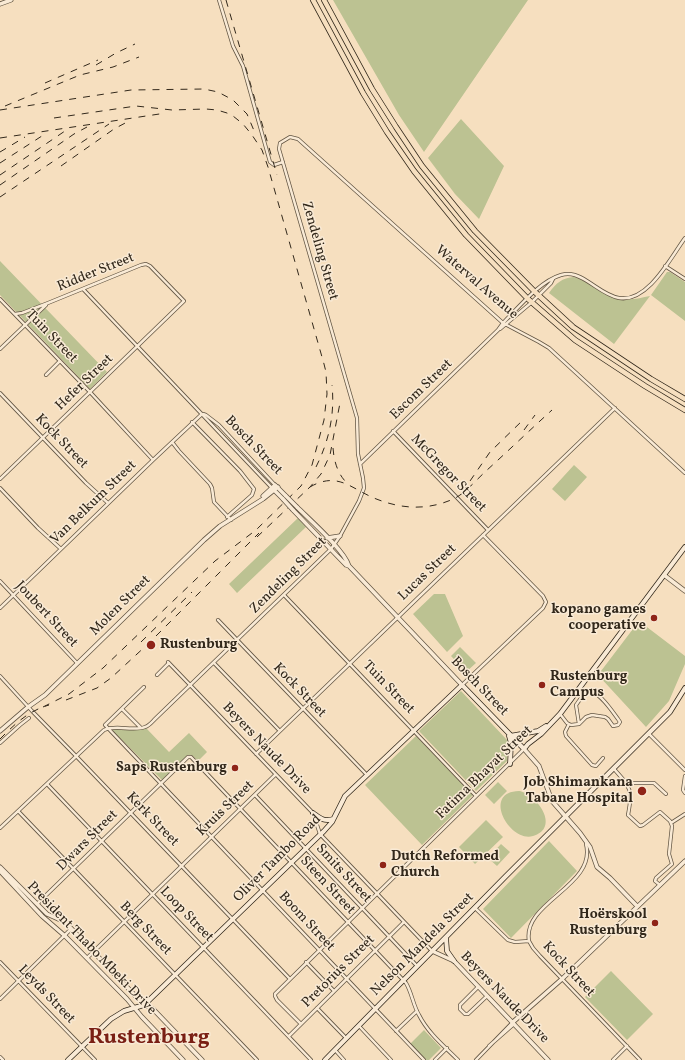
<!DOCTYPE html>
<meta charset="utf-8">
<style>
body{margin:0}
canvas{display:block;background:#f6dfbf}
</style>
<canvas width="685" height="1060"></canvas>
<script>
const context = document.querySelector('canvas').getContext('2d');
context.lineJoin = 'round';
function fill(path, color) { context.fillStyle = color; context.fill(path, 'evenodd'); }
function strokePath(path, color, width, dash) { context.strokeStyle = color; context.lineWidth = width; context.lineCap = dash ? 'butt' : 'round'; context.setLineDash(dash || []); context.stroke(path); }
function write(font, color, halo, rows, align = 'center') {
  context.font = font + ' Vollkorn,serif'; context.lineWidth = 3; context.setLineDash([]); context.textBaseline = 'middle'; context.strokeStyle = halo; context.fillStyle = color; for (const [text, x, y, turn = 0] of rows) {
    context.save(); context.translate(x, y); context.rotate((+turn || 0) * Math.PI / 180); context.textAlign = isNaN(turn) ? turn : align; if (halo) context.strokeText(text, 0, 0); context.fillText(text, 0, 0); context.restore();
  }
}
const green = new Path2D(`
 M333,0H528L424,152L399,115Z
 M461,119L504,166L479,219L455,194L428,158Z
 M0,261L107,372L90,389L0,295Z
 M667,272H670L685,282V321L651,295Z
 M574,277C590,281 603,295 619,298C629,301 640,298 650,296L614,344L549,293C556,283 562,278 574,277Z
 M574,465L587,477L565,501L552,489Z
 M298,518L306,527L237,593L229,584Z
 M434,594H445L463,636L447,652L413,614Z
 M639,621L685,656V664L669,701L646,727L598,675Z
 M460,647L476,663L466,672L451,656Z
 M461,691L508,741L507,761L476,791L419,731Z
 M111,729H147L169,752L189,733L207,752L198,761L193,756L188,755L162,780Z
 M416,736L473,795L422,845L365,785Z
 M498,782L507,791L494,804L485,795Z
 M519,791C537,794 561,828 533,836C510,843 481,792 519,791Z
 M486,820L503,837L475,864L459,847Z
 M549,841L577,871L511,938L483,909Z
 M501,844L510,852L497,866L488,858Z
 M611,971L653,1014L627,1040L585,997Z
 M424,1030L441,1048L429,1060H426L410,1044Z`);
const minor = new Path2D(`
 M219,0L233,46L243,66L270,162L274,165L283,162
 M665,266L685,279
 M83,289L272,488
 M0,299L90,392L153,460
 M500,329L532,302L551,283L553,279
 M0,349L46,305
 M46,375L60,361
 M0,393L86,483L108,503
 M203,414L206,415L219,425L275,485
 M192,422L240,471L254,489L252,495L227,517
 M393,431L488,530
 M172,442L179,451L210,484L212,488L214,502L231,520
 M360,464L498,330L503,323C519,307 540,281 561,275C571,272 579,276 587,281C597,287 607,296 619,298C648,303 671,257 685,238
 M0,479L184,301L150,266L146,264L141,265L48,303L22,313L15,314
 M0,488L38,528L61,549
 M0,581L77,663
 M284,595L476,796
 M0,608L153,460L202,414
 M218,620L367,775
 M168,662L313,813L320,834L432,951
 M214,663L279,730
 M157,675L169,663
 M0,676L32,711L76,756L290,979
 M462,685L543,608L546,602L543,596L483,535
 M144,687L105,725L424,1060
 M122,709L140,727
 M560,714L567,723L571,725L579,724L586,717L592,715L605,717L608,719L613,726L618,725L620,722L618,719C612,711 597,688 587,692C583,694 579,701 576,705L579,724
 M569,724L565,732L566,736L592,765L596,766L603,758
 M649,734L685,770
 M0,743L20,725L29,718
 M256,754L615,408
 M614,769C631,788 633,790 628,815L640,826L643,825L660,812L670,821L672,826L669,854L672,864L656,878L655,881L660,885
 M685,776L683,790L685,793
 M626,783H654L666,794
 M47,784L311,1060
 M255,795L417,966
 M18,811L257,1060
 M671,823L685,814
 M0,828L104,730C117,724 132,732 145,727C149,726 152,722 155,719L331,549L340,536L359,501L364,488L363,478L358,454L357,418L279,149L280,143L290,137L298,139L503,323L539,342L549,348L685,473
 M43,899L63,921
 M37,904L188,757H191L406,983C412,993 413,1005 419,1015C428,1033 444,1046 458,1060
 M475,908L508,940L515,942L529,941L533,948L540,956L640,1060
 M529,941C522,902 597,886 586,844
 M87,958L275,775
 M0,962L95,1060
 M306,962L334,991
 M478,987L460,1005V1009L465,1014H468L487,996
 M0,999L71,929
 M317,1008L346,1038
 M301,1024L277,1000L275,996V994L524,749
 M359,1026L391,1060
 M396,1031L417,1011
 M289,1036L404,922
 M489,1046L514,1024
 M335,1050L344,1060
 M0,1057L3,1060
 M435,1060L447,1048
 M476,1060L513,1022
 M613,1060L627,1046`);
const tertiary = new Path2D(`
 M0,4L11,0
 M274,490L283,499
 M263,496L275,485L286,496
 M297,507C310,520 344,550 349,566
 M293,510L346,565L349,566L462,685
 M327,538L340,536
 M664,575L685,591
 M0,731L28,707L45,695L204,540L220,526L263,499L278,487
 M524,749L539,766L552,801L580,833L590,847L597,867L610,878L637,906
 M0,867L47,914L65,922L144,1005L153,1009L202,1060
 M0,871L42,916L65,936L127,999L142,1017L183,1060
 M432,951L454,961L548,1060
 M513,1022L562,979L685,861`);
const secondary = new Path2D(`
 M509,736L511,743L510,764
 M510,736L538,731L546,726
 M313,813C320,818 324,822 333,819
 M446,938L447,951L454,961
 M68,1060L111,1019L124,1011L144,1005L324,831L332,822L345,796L462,685L524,749L528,744L541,734L560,714L685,547
 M325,1060L506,876L670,712L685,688`);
const primary = new Path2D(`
 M313,0L363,93L387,132L414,171L466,235L528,299L575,340L645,386L685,410
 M324,0L372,89L396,127L422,166L475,231L535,292L573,327L651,379L685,399`);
const rail = new Path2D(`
 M226,0L277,175
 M96,65L116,53L135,44
 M45,83L98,60
 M5,106L80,75L113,67L139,57
 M0,110L131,90L204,89L218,92L233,100L247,114L255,133
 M0,138L166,113
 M0,152L25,137
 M0,163L45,134
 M61,166L114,129L129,121
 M0,175L65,131
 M0,185L74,134L87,127
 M0,197L109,124
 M524,430L535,415
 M333,448C334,462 338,475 348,484
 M316,467C329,441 335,414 332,385
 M470,481L490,452L523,420
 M310,487C339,470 353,491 379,500C403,509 427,510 451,500C464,495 475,481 486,471C508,451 530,430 552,410
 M257,537L310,487L321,474L330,455L340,403
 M141,642L192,592
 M66,700L97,688L111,678L149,643L259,533
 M43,707L69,694L103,668L215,561L256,530L301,486L312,465L324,420L327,394L326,372L324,364L268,167L262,150L252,135L243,124L233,116L227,113L217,110L206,109L172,110L136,106L54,118
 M0,739C15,724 28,711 49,705`);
const tertiaryBridge = new Path2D(`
 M286,496L297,507
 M283,499L293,510`);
const markers = [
 [654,618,4,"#8f2418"],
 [151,645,5,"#8f2418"],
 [542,685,4,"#8f2418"],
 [235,768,4,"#8f2418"],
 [642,791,5,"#8f2418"],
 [383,865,4,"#8f2418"],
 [655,923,4,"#8f2418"]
];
const streetNames = [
 ["Zendeling Street",319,251,74],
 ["Ridder Street",96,273,-22],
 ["Waterval Avenue",476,283,41],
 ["Tuin Street",51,337,46],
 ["Hefer Street",85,383,-44],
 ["Escom Street",422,390,-44],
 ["Kock Street",61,442,46],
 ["Bosch Street",253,446,46],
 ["McGregor Street",448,474,46],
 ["Van Belkum Street",94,503,-44],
 ["Lucas Street",428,573,-44],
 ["Zendeling Street",289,576,-45],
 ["Molen Street",121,606,-45],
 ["Joubert Street",46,615,47],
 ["Bosch Street",479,687,46],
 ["Tuin Street",388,688,46],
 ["Kock Street",299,691,46],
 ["Beyers Naude Drive",266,749,46],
 ["Fatima Bhayat Street",485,773,-44],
 ["Kruis Street",226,809,-44],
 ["Kerk Street",152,820,46],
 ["Dwars Street",88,841,-45],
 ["Oliver Tambo Road",278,859,-45],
 ["Smits Street",343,874,47],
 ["Steen Street",327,886,47],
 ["Loop Street",186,915,46],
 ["Boom Street",306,922,47],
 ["Berg Street",145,929,46],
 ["Nelson Mandela Street",423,945,-45],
 ["President Thabo Mbeki Drive",91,949,46],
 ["Kock Street",568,970,47],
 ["Pretorius Street",339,972,-45],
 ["Leyds Street",46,995,46],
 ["Beyers Naude Drive",504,998,46]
];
const poiNames = [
 ["kopano games",646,610],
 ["cooperative",646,626],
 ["Rustenburg",160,645,"left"],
 ["Rustenburg",550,677,"left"],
 ["Campus",550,693,"left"],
 ["Saps Rustenburg",227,768],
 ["Job Shimankana",633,783],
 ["Tabane Hospital",633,799],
 ["Dutch Reformed",391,857,"left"],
 ["Church",391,873,"left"],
 ["Hoërskool",647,915],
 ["Rustenburg",647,931]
];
const townNames = [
 ["Rustenburg",149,1039]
];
fill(green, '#bcc292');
strokePath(minor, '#635644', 4);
strokePath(tertiary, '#635644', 5);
strokePath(secondary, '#32281b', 5.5);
strokePath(primary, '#32281b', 6);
strokePath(minor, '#f9ead5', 2.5);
strokePath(tertiary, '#f9ead5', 3.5);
strokePath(secondary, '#f9ead5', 4);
strokePath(primary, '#f6dfbf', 4.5);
strokePath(rail, '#32281b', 1, [7, 7]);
strokePath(tertiaryBridge, '#635644', 5, []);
strokePath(tertiaryBridge, '#f9ead5', 3.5);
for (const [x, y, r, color] of markers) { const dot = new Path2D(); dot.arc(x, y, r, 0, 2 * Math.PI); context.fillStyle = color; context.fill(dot); strokePath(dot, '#f9ead5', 1.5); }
write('14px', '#32281b', '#f9ead5', streetNames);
write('bold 14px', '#32281b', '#f9ead5', poiNames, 'right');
write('bold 22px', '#7a1f14', '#f9ead5', townNames);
</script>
